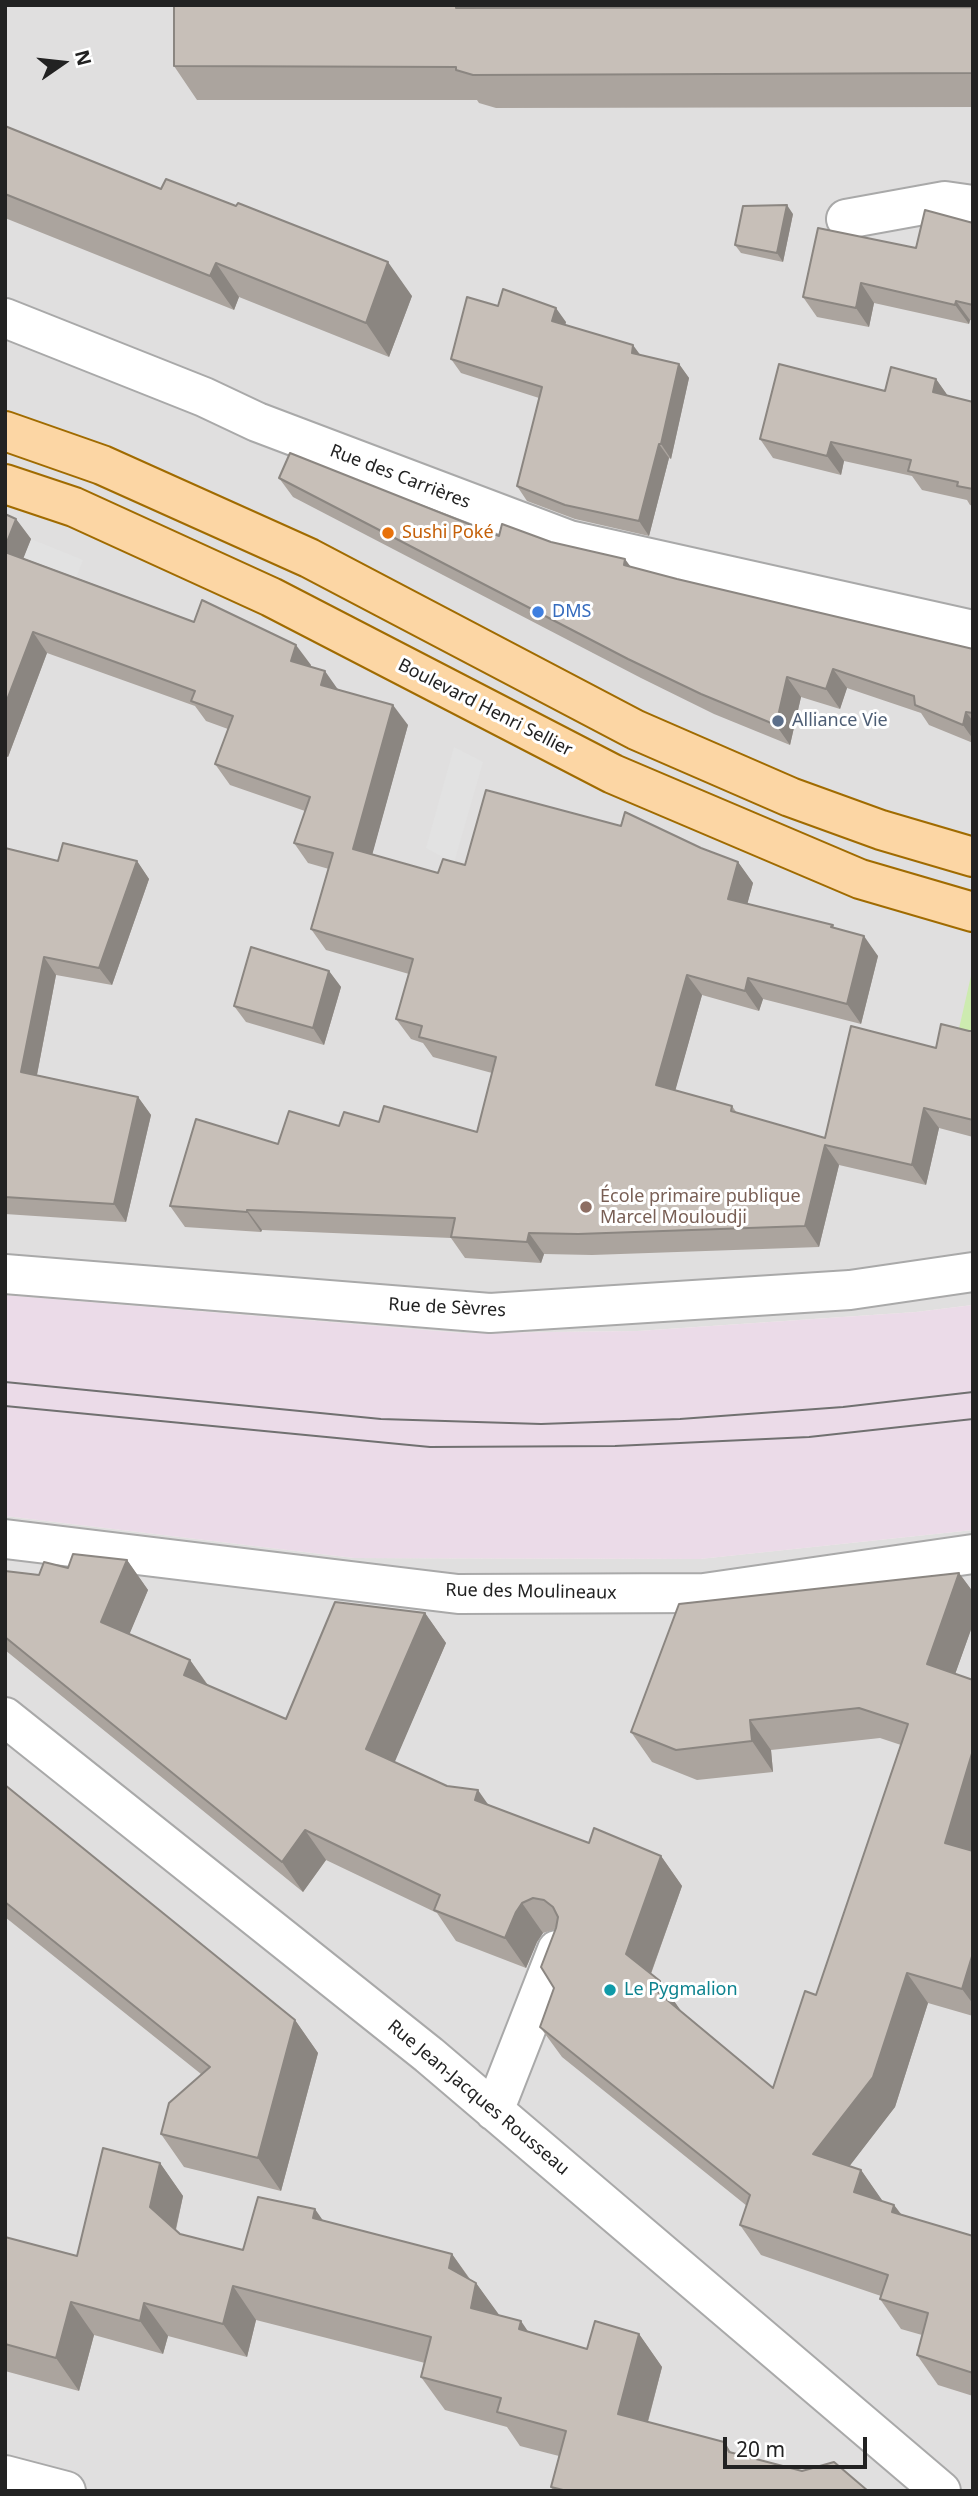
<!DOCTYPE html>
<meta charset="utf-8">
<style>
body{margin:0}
#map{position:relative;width:978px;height:2496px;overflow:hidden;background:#f2efe9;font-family:"Noto Sans",sans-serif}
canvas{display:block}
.frame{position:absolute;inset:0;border:7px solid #222;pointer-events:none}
.north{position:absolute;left:28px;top:28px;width:70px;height:70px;-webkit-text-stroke:5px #fff;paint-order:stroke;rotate:76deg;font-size:19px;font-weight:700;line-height:28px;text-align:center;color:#222}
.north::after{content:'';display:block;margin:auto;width:24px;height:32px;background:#222;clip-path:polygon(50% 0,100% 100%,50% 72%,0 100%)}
.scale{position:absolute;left:723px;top:2437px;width:144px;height:32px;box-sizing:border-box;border:4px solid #222;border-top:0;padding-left:9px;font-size:21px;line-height:24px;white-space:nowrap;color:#222;-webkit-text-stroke:5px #fff;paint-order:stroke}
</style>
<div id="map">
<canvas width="978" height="2496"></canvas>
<div class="frame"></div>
<div class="north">N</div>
<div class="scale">20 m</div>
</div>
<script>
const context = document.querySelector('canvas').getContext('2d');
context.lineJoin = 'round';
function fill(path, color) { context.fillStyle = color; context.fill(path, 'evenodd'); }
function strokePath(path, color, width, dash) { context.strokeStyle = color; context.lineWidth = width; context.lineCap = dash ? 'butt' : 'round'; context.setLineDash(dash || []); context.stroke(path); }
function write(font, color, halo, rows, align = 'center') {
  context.font = font + ' "Noto Sans",sans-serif'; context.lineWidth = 6; context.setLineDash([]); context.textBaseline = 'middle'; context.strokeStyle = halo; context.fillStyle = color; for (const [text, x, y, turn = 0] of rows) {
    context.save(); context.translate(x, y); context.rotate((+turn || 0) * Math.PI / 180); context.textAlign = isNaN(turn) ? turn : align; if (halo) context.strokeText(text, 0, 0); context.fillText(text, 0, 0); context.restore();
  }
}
const residential = new Path2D(`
 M5,5H973V1305L916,1312L638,1331L462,1333L5,1295Z
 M5,1516L354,1558L699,1559L973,1530V2491H5Z`);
const industrial = new Path2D(`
 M5,1295L462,1333L638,1331L916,1312L973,1305V1530L700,1559L354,1558L5,1516Z`);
const grass = new Path2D(`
 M973,967V1036L958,1033Z`);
const parking = new Path2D(`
 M31,539L83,560L42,667L5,654V605Z
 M454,747L483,762L454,863L426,848Z`);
const minor = new Path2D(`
 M846,219L945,201L973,205
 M5,318L204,397L257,422L569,540L973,630
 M5,1274L490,1313L850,1290L973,1272
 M5,1539L458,1594L704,1593L973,1554
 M5,1717L429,2055L941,2491
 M494,2111L557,1950
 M5,2475L66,2491`);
const major = new Path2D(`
 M5,431L102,465L309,558L636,730L790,797L881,830L973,857
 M5,484L74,507L271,597L613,774L860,879L973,912`);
const tram = new Path2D(`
 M5,1382L381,1419L541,1424L680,1419L843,1407L973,1392
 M5,1406L430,1447L615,1446L809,1437L973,1419`);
const wall = new Path2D(`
 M174,5H461L462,8L973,7V107L496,108L479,103L477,100H197L174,66Z
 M5,126L412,296L389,357L239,297L234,310L5,218Z
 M793,214L783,262L741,253L735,245Z
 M973,223V321L970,320L969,324L874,303L869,327L817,317L803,297Z
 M498,306L566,322L565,325L640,355L679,364L689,378L671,459L669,458L649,536L575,519L527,501L517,486L539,398L461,373L451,359Z
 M936,379L948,396L973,402V506L970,505L967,500L922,490L912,476L844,461L841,475L773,458L760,439L885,391Z
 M279,478L499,536L551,542L631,567L677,579L973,649V743L929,725L921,713L847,688L840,709L801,697L790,745L714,714L641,678L293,497Z
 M5,514L16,519L31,539L23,558L311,665L310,667L338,689L408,725L372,854L438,873L465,865L701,848L738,862L753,883L747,904L833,925L834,928L878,956L861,1024L763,999L759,1011L702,995L675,1090L732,1106L737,1113L825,1138L936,1048L969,1031H973V1137L939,1128L926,1185L839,1165L819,1247L592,1255L544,1254L541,1263L465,1258L451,1238L262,1230L261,1232L185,1227L170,1206L278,1144L339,1126L379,1122L477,1132L492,1073L433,1057L423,1043L411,1039L396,1019L409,974L326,950L311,929L329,869L308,863L294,843L305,811L230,785L215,764L228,729L206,721L195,706L47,653L8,757L5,756Z
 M5,848L58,861H137L149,879L112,985L56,975L37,1075L138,1097L151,1115L126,1222L5,1214Z
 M329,971L341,987L324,1045L246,1022L234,1006Z
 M127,1560L148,1590L129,1634L190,1660L208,1685L286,1719L425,1613L446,1643L394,1762L487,1804L589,1843L661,1856L682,1886L651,1974L660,1981L681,2011L773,2088L816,1995L901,1745L880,1738L771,1750L773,1772L697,1780L652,1762L631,1732L959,1573L973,1592V1624L955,1674L973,1680V2016L928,2003L895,2107L849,2166L861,2170L882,2201L894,2205L902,2215L973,2236V2396L938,2385L917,2355L922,2335L901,2329L880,2299L881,2296L761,2255L740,2225L747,2206L562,2057L540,2027L554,1988L556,1929L543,1933L537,1942L526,1968L456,1941L437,1913L326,1860L303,1892L5,1650V1571L39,1575L68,1568Z
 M5,1785L295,2020L318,2053L281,2191L184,2167L161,2134L201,2074L5,1917Z
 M160,2163L183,2196L176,2230L180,2234L243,2250L322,2220L452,2254L470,2279L476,2283L499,2316L528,2332L587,2349L639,2334L662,2367L648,2422L724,2442L731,2452L868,2491H554L551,2487L559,2456L520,2446L507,2427L445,2410L421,2377L425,2363L256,2320L247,2357L168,2336L163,2354L94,2335L79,2391L5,2371V2237L77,2256Z`);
const shadedWall = new Path2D(`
 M787,205L793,214L783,262L777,253Z
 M388,262L412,296L389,357L366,323Z
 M216,263L239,297L234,310L210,276Z
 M861,283L874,303L869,327L856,308Z
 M956,301L970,320L969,324L955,305Z
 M556,308L566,322L562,336L552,321Z
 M633,345L644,360L632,353Z
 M679,364L689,378L671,459L661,444Z
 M936,379L950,399L933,392Z
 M831,442L844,461L841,475L827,456Z
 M659,444L669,458L649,536L639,521Z
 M16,519L31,539L18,572L5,553V547Z
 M625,559L639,578L624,565Z
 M33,632L47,653L8,757L5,754V705Z
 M296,645L311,665L305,682L291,661Z
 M833,669L847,688L840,709L826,689Z
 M325,671L339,691L321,685Z
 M787,677L801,697L790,745L776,725Z
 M393,705L408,725L368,870L353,849Z
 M966,712L973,721V739L963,725Z
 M137,861L149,879L112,985L99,968Z
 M738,862L753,883L743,920L728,899Z
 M864,936L878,956L861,1024L847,1004Z
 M44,957L56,975L34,1090L21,1072Z
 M329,971L341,987L324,1045L313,1028Z
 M687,975L702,995L671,1106L656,1085Z
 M748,978L763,999L759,1011L745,991Z
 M138,1097L151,1115L126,1222L114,1204Z
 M924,1108L939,1128L926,1185L912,1165Z
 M825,1145L839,1165L819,1247L805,1226Z
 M247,1210L262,1230L261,1232L247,1212Z
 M529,1233L544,1254L541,1263L527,1242Z
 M127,1560L148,1590L122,1652L101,1622Z
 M959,1573L973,1592V1624L948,1694L927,1664Z
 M425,1613L446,1643L387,1780L366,1749Z
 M190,1660L211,1690L184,1675Z
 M750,1720L771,1750L773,1772L752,1741Z
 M973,1750V1851L966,1873L945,1843Z
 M478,1790L499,1820L475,1800Z
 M305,1830L326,1860L303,1892L282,1862Z
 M661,1856L682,1886L647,1984L626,1954Z
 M522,1903L543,1933L537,1942L526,1968L505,1938L516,1912Z
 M973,1953V2004L962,1989Z
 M907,1973L928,2003L895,2107L835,2185L813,2154Z
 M660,1981L681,2011L654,1989Z
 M295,2020L318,2053L281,2191L258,2158Z
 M160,2163L183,2196L173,2241L150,2207Z
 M861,2170L882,2200L875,2222L854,2192Z
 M894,2205L916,2235L892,2212Z
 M315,2209L338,2242L313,2218Z
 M452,2254L475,2287L476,2283L500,2316L471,2308L449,2268Z
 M233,2286L256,2320L247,2357L223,2324Z
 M71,2302L94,2335L79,2391L56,2358Z
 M144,2303L168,2336L163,2354L140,2321Z
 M521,2321L544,2355L519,2329Z
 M639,2334L662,2367L641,2447L618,2414Z`);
const building = new Path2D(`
 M174,5H456V8L973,7V73L473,75L456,70V67L174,66Z
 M5,126L161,189L166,179L236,206L238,203L388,262L366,323L216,263L210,276L5,194Z
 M787,205L777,253L735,245L743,206Z
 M925,210L973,223V305L956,301L955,305L861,283L856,308L803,297L818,228L916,248Z
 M503,289L556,308L552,321L633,345L632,353L679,364L661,444H659L639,521L565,505L517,486L542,387L451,359L467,297L498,306Z
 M779,364L885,391L891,367L936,379L933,392L973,402V489L957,486L958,482L908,471L911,460L831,442L827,456L760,439Z
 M290,453L499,536L502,524L551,542L625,559L624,565L677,579L973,649V713L966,712L963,725L915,705L914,696L833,669L826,689L787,677L776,725L701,694L628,659L279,478Z
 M5,514L16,519L5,547Z
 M5,552L194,622L202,600L296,645L291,661L325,671L321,685L393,705L353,849L438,873L443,859L465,865L486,790L621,826L625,812L701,848L738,862L728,899L833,925L831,927L864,936L847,1004L748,978L745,991L687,975L656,1085L732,1106L731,1111L825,1138L851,1026L936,1048L941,1024L969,1031H973V1120L924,1108L912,1165L825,1145L805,1226L578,1234L529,1233L527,1242L451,1237L455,1218L247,1210V1212L170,1206L196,1119L278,1144L289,1111L339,1126L344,1112L379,1122L384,1106L477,1132L496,1057L419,1037L422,1026L396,1019L413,959L311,929L333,853L294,843L310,797L215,764L233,716L191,701L195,691L33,632L5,705Z
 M63,843L137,861L99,968L44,957L21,1072L138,1097L114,1204L5,1197V848L58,861Z
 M251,947L329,971L313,1028L234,1006Z
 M73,1554L127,1560L101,1622L190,1660L184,1675L286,1719L335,1602L425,1613L366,1749L447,1786L478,1790L475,1800L589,1843L594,1828L661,1856L626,1954L660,1981L654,1989L773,2088L805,1991L816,1995L908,1724L859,1708L750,1720L752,1741L676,1750L631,1732L679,1604L959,1573L927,1664L973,1680V1750L945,1843L973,1851V1953L962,1989L907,1973L873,2077L813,2154L861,2170L854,2192L894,2205L892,2212L973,2236V2373L917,2355L928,2313L880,2299L888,2275L740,2225L750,2195L540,2027L554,1988L541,1967L556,1928L558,1917L553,1907L544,1900L533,1898L522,1903L516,1912L505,1938L434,1910L440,1895L305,1830L282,1862L5,1637V1571L39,1575L44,1562L68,1568Z
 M5,1785L295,2020L258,2158L161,2134L169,2103L210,2067L5,1902Z
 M103,2148L160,2163L150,2207L180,2234L243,2250L258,2197L315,2209L313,2218L452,2254L449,2268L476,2283L471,2308L521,2321L519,2329L587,2349L595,2321L639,2334L618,2414L724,2442L729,2452L802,2471L834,2462L868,2491H567L551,2487L566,2431L497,2412L501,2398L421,2377L431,2337L233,2286L223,2324L144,2303L140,2321L71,2302L56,2358L5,2344V2237L77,2256Z`);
const markers = [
 [388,533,7,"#e8710a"],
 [538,612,7,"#3f7fe0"],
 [778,721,7,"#5c6f8a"],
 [586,1207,7,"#8d6e63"],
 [610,1990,7,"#0f9aa8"]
];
const streetNames = [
 ["Rue des Carrières",400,477,21],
 ["Boulevard Henri Sellier",485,708,27],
 ["Rue de Sèvres",447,1308,3],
 ["Rue des Moulineaux",531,1592,1],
 ["Rue Jean-Jacques Rousseau",478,2098,40]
];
const foodNames = [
 ["Sushi Poké",402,533]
];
const shopNames = [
 ["DMS",552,612]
];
const serviceNames = [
 ["Alliance Vie",792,721]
];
const educationNames = [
 ["École primaire publique",600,1197],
 ["Marcel Mouloudji",600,1218]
];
const cultureNames = [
 ["Le Pygmalion",624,1990]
];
fill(residential, '#e0dfdf');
fill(industrial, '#ebdbe8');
fill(grass, '#cdebb0');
fill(parking, '#e2e2e2');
strokePath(minor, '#a9a9a9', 42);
strokePath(major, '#a06b00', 42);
strokePath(minor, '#fff', 38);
strokePath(major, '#fcd6a4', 38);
strokePath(tram, '#707070', 2);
fill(wall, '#aba49e');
fill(shadedWall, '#8b8681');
fill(building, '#c7bfb8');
strokePath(building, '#8b8681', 2);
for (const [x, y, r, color] of markers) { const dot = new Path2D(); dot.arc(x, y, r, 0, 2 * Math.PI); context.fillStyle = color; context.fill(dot); strokePath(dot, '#fff', 2.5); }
write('18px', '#222', '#fff', streetNames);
write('18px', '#c56008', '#fff', foodNames, 'left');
write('18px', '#366cbe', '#fff', shopNames, 'left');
write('18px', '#4e5e75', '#fff', serviceNames, 'left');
write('18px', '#785e54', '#fff', educationNames, 'left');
write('18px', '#0d838f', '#fff', cultureNames, 'left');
</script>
